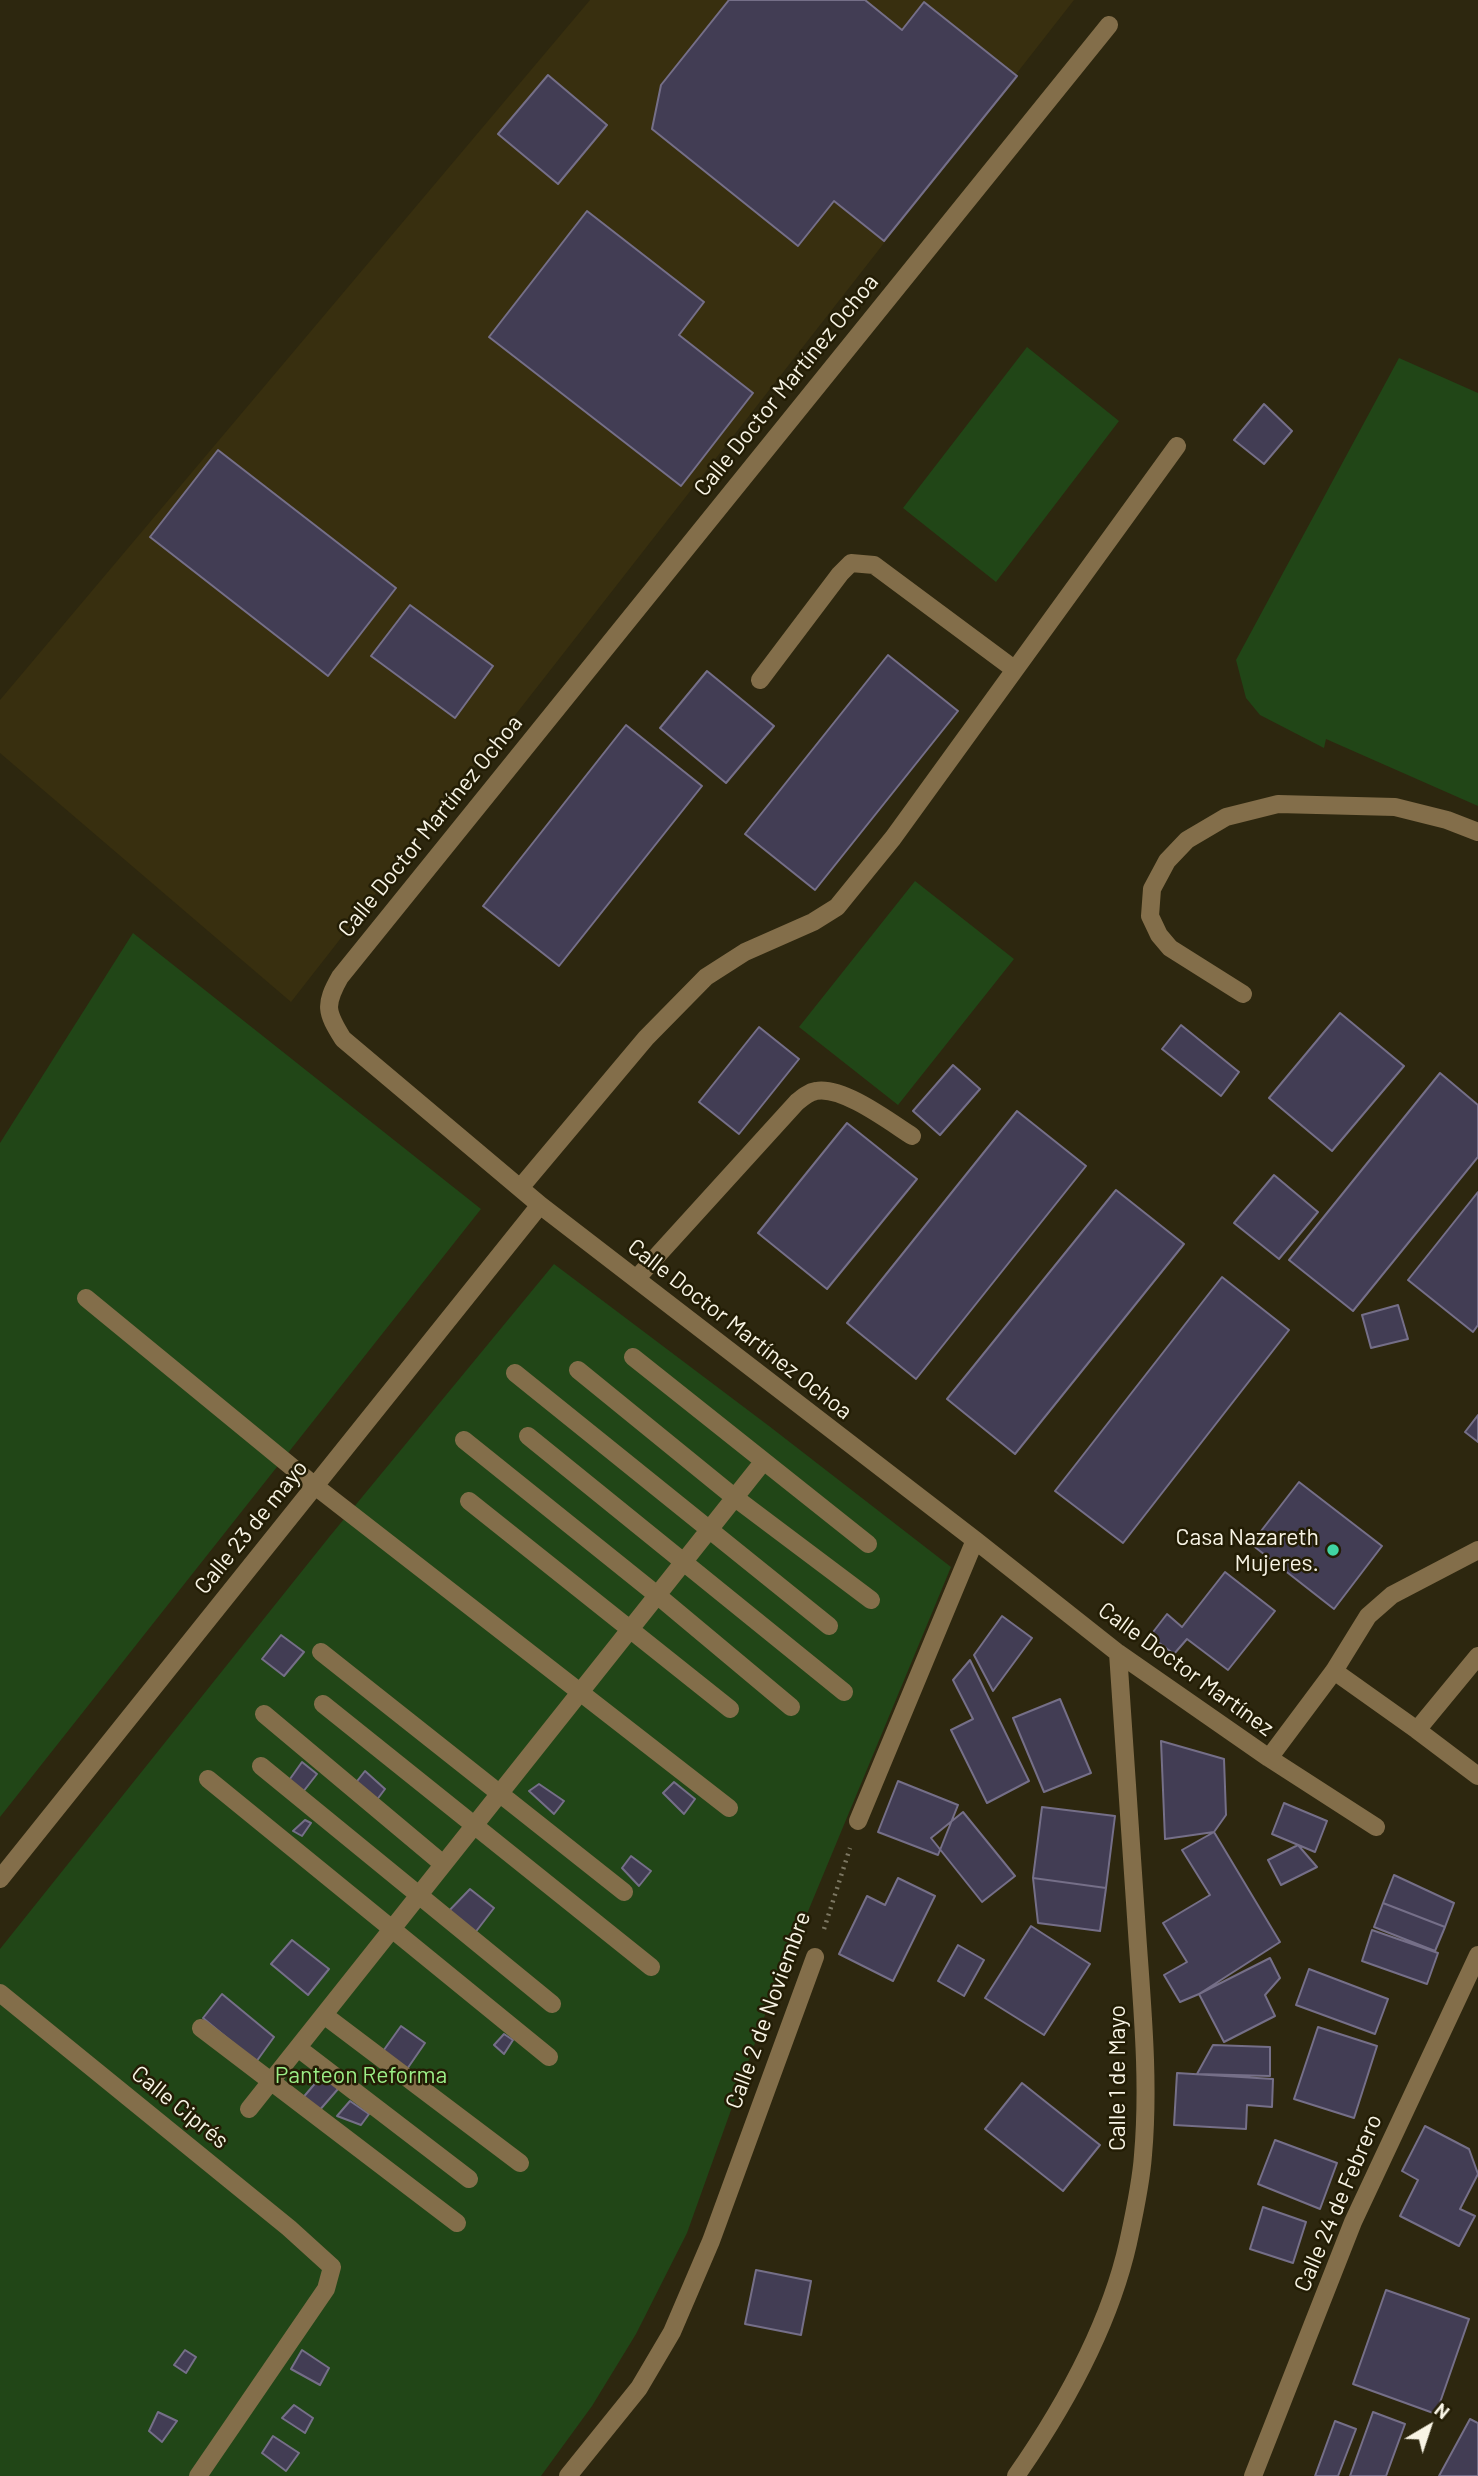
<!DOCTYPE html>
<meta charset="utf-8">
<style>
body{margin:0}
#map{position:relative;width:1478px;height:2476px;overflow:hidden;background:#2d270f;font-family:Barlow,sans-serif}
canvas{display:block}
.north{position:absolute;left:1394px;top:2392px;width:70px;height:70px;-webkit-text-stroke:5px #231d05;paint-order:stroke;rotate:39deg;font-size:19px;font-weight:700;line-height:28px;text-align:center;color:#f8f4e5}
.north::after{content:'';display:block;margin:auto;width:24px;height:32px;background:#f8f4e5;clip-path:polygon(50% 0,100% 100%,50% 72%,0 100%)}
</style>
<div id="map">
<canvas width="1478" height="2476"></canvas>
<div class="north">N</div>
</div>
<script>
const context = document.querySelector('canvas').getContext('2d');
context.lineJoin = 'round';
function fill(path, color) { context.fillStyle = color; context.fill(path, 'evenodd'); }
function strokePath(path, color, width, dash) { context.strokeStyle = color; context.lineWidth = width; context.lineCap = dash ? 'butt' : 'round'; context.setLineDash(dash || []); context.stroke(path); }
function write(font, color, halo, rows, align = 'center') {
  context.font = font + ' Barlow,sans-serif'; context.lineWidth = 5; context.setLineDash([]); context.textBaseline = 'middle'; context.strokeStyle = halo; context.fillStyle = color; for (const [text, x, y, turn = 0] of rows) {
    context.save(); context.translate(x, y); context.rotate((+turn || 0) * Math.PI / 180); context.textAlign = isNaN(turn) ? turn : align; if (halo) context.strokeText(text, 0, 0); context.fillText(text, 0, 0); context.restore();
  }
}
const built = new Path2D(`
 M590,0H1074L291,1002L0,753V700Z`);
const green = new Path2D(`
 M1027,347L1119,421L996,582L903,508Z
 M1399,358L1478,393V806L1326,739L1324,748L1260,715L1246,698L1236,660Z
 M915,881L1014,959L898,1105L799,1027Z
 M133,933L481,1209L0,1817V1143Z
 M554,1264L769,1426L951,1567L765,2015L687,2233L636,2334L592,2406L541,2476H0V1949L330,1536Z`);
const building = new Path2D(`
 M729,0H865L902,30L924,2L1017,76L884,241L834,201L798,246L652,129L661,85Z
 M548,75L607,125L558,184L498,134Z
 M587,211L704,302L679,335L753,393L681,486L489,337Z
 M1264,404L1292,431L1264,464L1234,440Z
 M218,450L396,588L328,676L150,537Z
 M410,605L493,666L455,718L371,656Z
 M888,655L958,711L815,890L745,834Z
 M707,671L774,726L726,783L660,728Z
 M626,725L702,786L559,966L483,906Z
 M1340,1013L1404,1066L1332,1151L1269,1098Z
 M1181,1025L1239,1072L1221,1096L1162,1049Z
 M759,1027L799,1059L739,1134L699,1102Z
 M953,1065L980,1089L940,1135L913,1111Z
 M1440,1073L1478,1105V1157L1353,1311L1289,1260Z
 M1017,1111L1086,1166L916,1379L847,1323Z
 M847,1123L917,1179L827,1289L758,1233Z
 M1274,1175L1318,1212L1279,1259L1234,1223Z
 M1116,1190L1184,1244L1015,1454L947,1399Z
 M1478,1192V1325L1473,1332L1408,1280Z
 M1222,1277L1289,1330L1123,1543L1055,1491Z
 M1398,1305L1408,1339L1371,1348L1362,1315Z
 M1478,1415V1442L1465,1432Z
 M1299,1482L1382,1546L1334,1609L1251,1544Z
 M1225,1572L1275,1611L1228,1670L1187,1639L1174,1654L1150,1636L1167,1614L1182,1627Z
 M1002,1616L1032,1638L993,1691L974,1655Z
 M281,1635L304,1652L284,1676L262,1659Z
 M970,1660L1029,1781L987,1803L951,1730L973,1719L953,1680Z
 M1060,1699L1091,1773L1044,1792L1013,1718Z
 M1161,1741L1224,1759L1226,1815L1214,1832L1165,1839Z
 M302,1762L317,1774L299,1797L285,1786Z
 M365,1771L385,1789L376,1801L354,1785Z
 M898,1781L958,1805L938,1855L878,1832Z
 M674,1782L695,1799L684,1814L663,1793Z
 M539,1784L564,1801L554,1814L529,1791Z
 M1284,1803L1327,1821L1315,1852L1272,1834Z
 M1042,1807L1115,1816L1106,1888L1033,1878Z
 M963,1812L1015,1876L982,1902L931,1838Z
 M305,1820L311,1823L302,1836L293,1831Z
 M1214,1832L1280,1942L1199,1994L1180,2002L1164,1975L1187,1962L1163,1923L1210,1895L1182,1850Z
 M1298,1845L1317,1867L1281,1885L1268,1860Z
 M631,1856L651,1871L639,1886L622,1868Z
 M1394,1875L1454,1903L1445,1927L1383,1903Z
 M898,1878L935,1896L893,1981L839,1954L867,1896L885,1905Z
 M1033,1878L1106,1888L1100,1931L1038,1923Z
 M470,1889L494,1908L471,1938L444,1916Z
 M1383,1903L1445,1927L1435,1951L1374,1927Z
 M1031,1926L1090,1964L1044,2035L985,1998Z
 M1372,1930L1438,1953L1427,1984L1362,1961Z
 M292,1940L329,1969L308,1995L271,1964Z
 M958,1945L984,1960L964,1996L938,1981Z
 M1270,1958L1280,1978L1265,1995L1275,2016L1224,2042L1199,1994Z
 M1309,1969L1388,1999L1375,2034L1296,2005Z
 M222,1994L274,2037L256,2062L203,2018Z
 M401,2026L425,2043L405,2072L381,2054Z
 M1318,2027L1377,2046L1354,2118L1294,2099Z
 M504,2034L513,2040L504,2054L494,2045Z
 M1213,2045L1270,2047V2076L1197,2074Z
 M1177,2073L1273,2079L1272,2107L1247,2105L1246,2129L1174,2125Z
 M323,2074L338,2089L318,2112L301,2100Z
 M1022,2083L1100,2145L1063,2191L985,2129Z
 M350,2101L369,2114L361,2125L337,2116Z
 M1425,2126L1469,2149L1478,2174L1460,2209L1475,2216L1459,2246L1400,2216L1418,2180L1402,2171Z
 M1275,2140L1337,2163L1320,2209L1258,2184Z
 M1263,2207L1306,2222L1293,2263L1250,2249Z
 M756,2270L811,2281L801,2335L745,2324Z
 M1386,2290L1469,2319L1436,2414L1353,2384Z
 M185,2350L196,2357L186,2373L174,2365Z
 M302,2350L329,2368L320,2385L291,2369Z
 M294,2405L313,2418L305,2433L282,2418Z
 M158,2412L177,2421L162,2442L149,2431Z
 M1373,2412L1405,2424L1386,2476H1350Z
 M1470,2419L1478,2423V2476H1439Z
 M1335,2421L1356,2429L1338,2476H1315Z
 M273,2436L299,2453L286,2471L262,2453Z`);
const path = new Path2D(`
 M824,1929L850,1848`);
const minor = new Path2D(`
 M1109,25L340,977C324,1005 326,1012 343,1039L540,1205L975,1540L1118,1653L1269,1758L1376,1827
 M760,680L840,574L851,563L874,565L1014,669
 M1243,994L1170,948L1159,935L1150,916L1152,889L1167,861L1187,840L1226,817L1278,804L1395,807L1447,820L1478,832
 M520,1188L646,1038L706,977L745,952L813,922L837,907L893,838L1177,446
 M636,1279L797,1102C803,1097 809,1092 816,1091C843,1086 890,1122 912,1136
 M86,1298L315,1486L729,1808
 M633,1357L868,1544
 M578,1370L734,1497L871,1600
 M515,1373L829,1626
 M528,1436L844,1692
 M464,1440L657,1595L791,1707
 M469,1501L730,1709
 M321,1652L624,1892
 M1334,1671L1417,1730L1478,1656
 M323,1704L651,1967
 M264,1714L443,1864
 M1417,1730L1478,1776
 M1269,1758L1334,1671L1368,1616L1392,1595L1478,1550
 M261,1766L552,2004
 M208,1779L549,2057
 M858,1821L975,1540
 M0,1879L540,1205
 M0,1993L289,2228L332,2267L326,2289L198,2476
 M324,2015L520,2163
 M201,2028L457,2223
 M298,2048L469,2179
 M249,2109L763,1462
 M568,2476L639,2388L672,2332L711,2241L815,1957
 M1016,2476C1064,2407 1109,2327 1128,2243C1134,2215 1141,2184 1143,2155C1150,2076 1141,1996 1136,1917C1130,1829 1124,1741 1118,1653
 M1253,2476L1353,2222L1478,1955`);
const markers = [
 [1333,1550,7,"#40d4a2"]
];
const streetNames = [
 ["Calle Doctor Martínez Ochoa",786,385,-51],
 ["Calle Doctor Martínez Ochoa",430,826,-51],
 ["Calle Doctor Martínez Ochoa",740,1329,38],
 ["Calle 23 de mayo",251,1527,-51],
 ["Calle Doctor Martínez",1186,1669,36],
 ["Calle 2 de Noviembre",768,2010,-70],
 ["Calle 1 de Mayo",1117,2078,-90],
 ["Calle Ciprés",180,2107,39],
 ["Calle 24 de Febrero",1338,2203,-67]
];
const poiNames = [
 ["Casa Nazareth",1319,1537],
 ["Mujeres.",1319,1563]
];
const parkNames = [
 ["Panteon Reforma",361,2075]
];
fill(built, '#382f0f');
fill(green, '#214617');
fill(building, '#423d54');
strokePath(building, '#756f88', 2);
strokePath(path, '#7c7762', 4.5, [2, 5]);
strokePath(minor, '#836e4a', 18);
for (const [x, y, r, color] of markers) { const dot = new Path2D(); dot.arc(x, y, r, 0, 2 * Math.PI); context.fillStyle = color; context.fill(dot); strokePath(dot, '#231d05', 2.5); }
write('23px', '#f8f4e5', '#231d05', streetNames);
write('23px', '#f8f4e5', '#231d05', poiNames, 'right');
write('23px', '#9bee86', '#231d05', parkNames);
</script>
